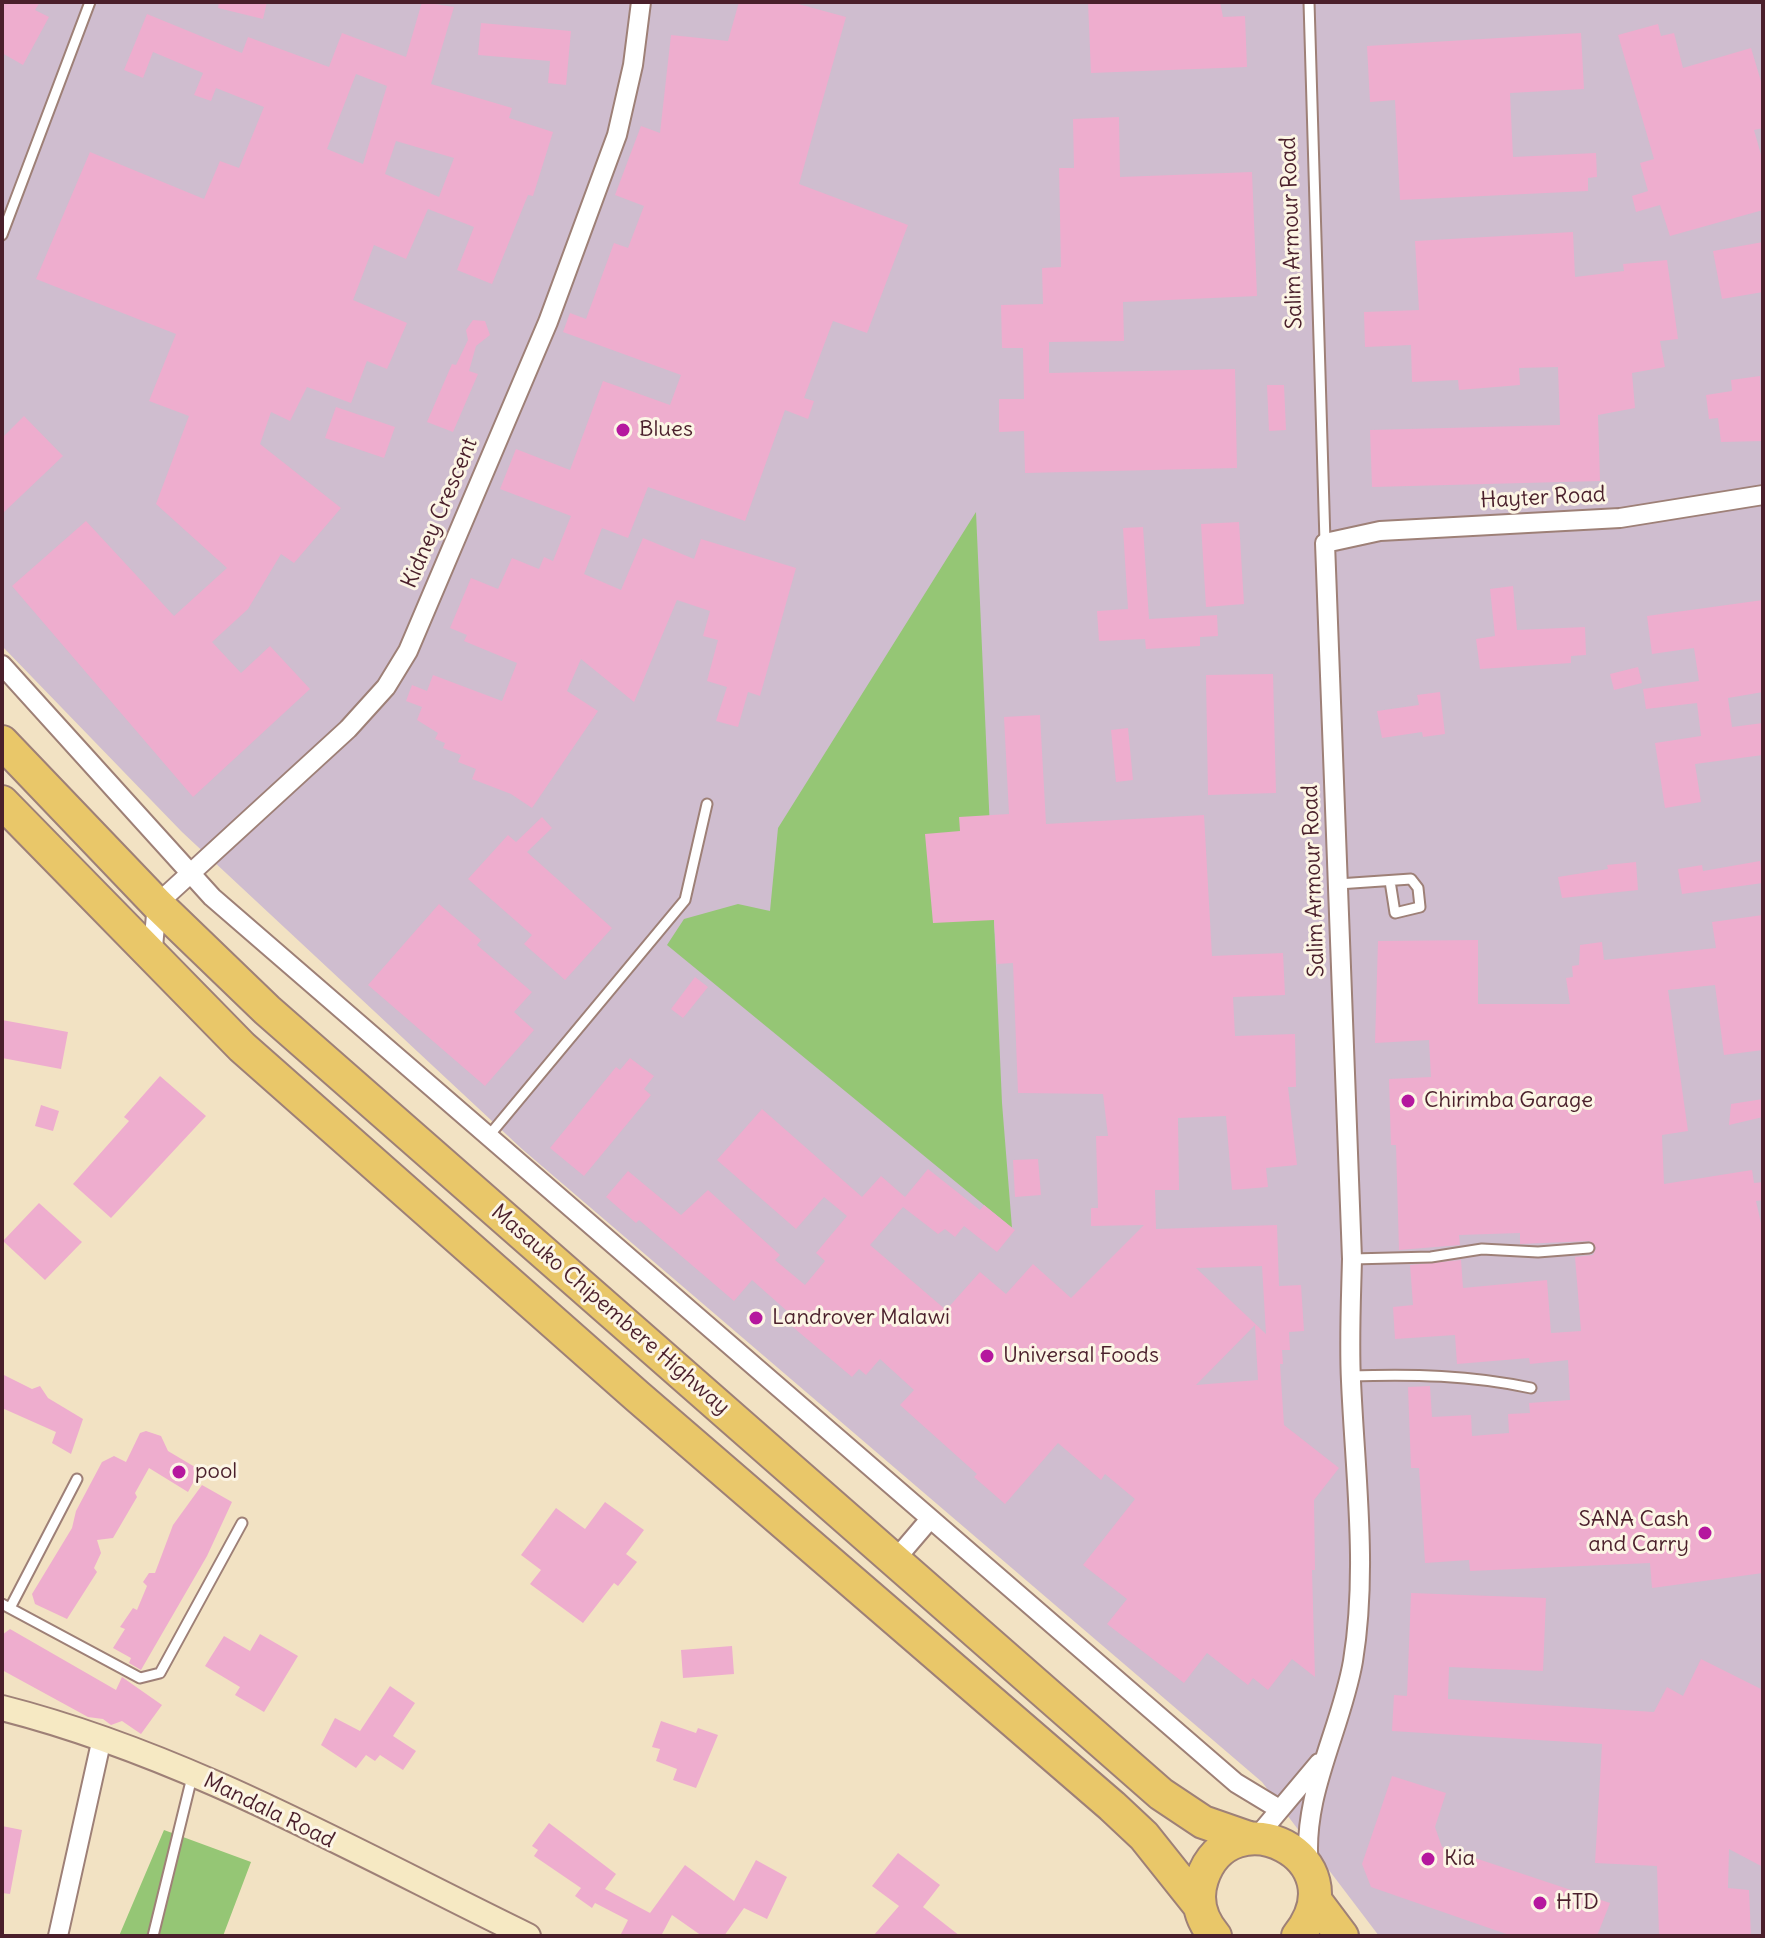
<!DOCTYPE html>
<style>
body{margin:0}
#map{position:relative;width:1765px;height:1938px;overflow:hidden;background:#f2e2c3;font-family:Delius,sans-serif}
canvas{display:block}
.frame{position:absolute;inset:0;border:4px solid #4a1f2b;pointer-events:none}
</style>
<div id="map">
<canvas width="1765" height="1938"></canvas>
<div class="frame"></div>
</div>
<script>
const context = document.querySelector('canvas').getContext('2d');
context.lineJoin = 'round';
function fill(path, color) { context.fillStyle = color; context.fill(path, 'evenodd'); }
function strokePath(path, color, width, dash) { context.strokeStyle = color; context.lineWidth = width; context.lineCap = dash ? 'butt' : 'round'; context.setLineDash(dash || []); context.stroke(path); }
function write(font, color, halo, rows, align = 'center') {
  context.font = font + ' Delius,sans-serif'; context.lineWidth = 6; context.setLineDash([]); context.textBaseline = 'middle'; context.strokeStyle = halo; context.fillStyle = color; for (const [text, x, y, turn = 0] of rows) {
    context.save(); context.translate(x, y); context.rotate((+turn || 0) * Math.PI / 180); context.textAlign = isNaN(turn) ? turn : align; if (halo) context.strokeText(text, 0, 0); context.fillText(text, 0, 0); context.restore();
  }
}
const industrial = new Path2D(`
 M2,2H1763V1936H1379L1262,1782L522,1149L182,832L2,646Z`);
const green = new Path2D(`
 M976,512L1002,1103L1012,1228L667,945L684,919L738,904L770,911L778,828Z
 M164,1830L251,1862L223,1936H119Z`);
const building = new Path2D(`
 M2,2H40L35,10L49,17L23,65L2,53Z
 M219,2H267L263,19L218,8Z
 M422,2L454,7L431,84L512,108L509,118L553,132L533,196L528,195L492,284L457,270L474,227L428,209L406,259L374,245L353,300L407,323L387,369L367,361L351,403L307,387L290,421L271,412L260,444L341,508L294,563L281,554L248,609L212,642L241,673L270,646L310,689L193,797L12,586L86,521L174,616L227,568L156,504L189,416L149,401L176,334L36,279L90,152L204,199L220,161L239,168L264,107L216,88L211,101L194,95L203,73L153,52L143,78L124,70L147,14L242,53L248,37L329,67L342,33L406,57ZM356,74L387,86L363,164L327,149ZM396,141L454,158L439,197L385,174Z
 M739,2H791L846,17L799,184L908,225L867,333L833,321L804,398L814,401L808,419L785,410L745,521L648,487L628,538L602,528L584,574L621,590L643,538L694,559L701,539L796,568L760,696L748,692L738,727L716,721L727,687L707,681L718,640L703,636L710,611L677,600L634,702L581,659L567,691L598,711L532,808L511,794L472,779L476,769L458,762L461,755L443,748L445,743L435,739L438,733L417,720L422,707L406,701L412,685L427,691L433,675L502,701L517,663L464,641L467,635L450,628L471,578L498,589L512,558L539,569L544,557L553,561L571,516L500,489L516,449L570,470L603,381L670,405L681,375L563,332L570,313L586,319L614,243L628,248L644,206L615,195L641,126L660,133L671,35L728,41Z
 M1088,2H1220L1223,17L1245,16L1247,67L1091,73Z
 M481,23L571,31L566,85L548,83L550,61L478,55Z
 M1658,24L1661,36L1674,33L1683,68L1751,48L1763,88V128L1754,130L1763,162V210L1670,236L1660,205L1636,212L1632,196L1648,191L1640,163L1654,159L1618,35Z
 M1581,33L1584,89L1510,93L1513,157L1596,153L1597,177L1588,178V191L1400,200L1395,100L1370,102L1367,46Z
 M1119,117L1120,177L1252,172L1257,296L1123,302L1124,341L1049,342V373L1235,369L1237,468L1025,473L1024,431L999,432V399H1024L1023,348H1002L1001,305L1043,304L1042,268L1061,267L1059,168H1074L1073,119Z
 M1573,232L1575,277L1624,271L1623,264L1667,260L1678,339L1660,341L1665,367L1632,373L1635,408L1598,415L1600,481L1372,487L1370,430L1560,425L1558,367L1519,368L1520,385L1459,390L1458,380L1412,382L1411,345L1365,347L1364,312L1419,310L1415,241Z
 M1763,242V292L1722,299L1713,251Z
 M473,320L485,321L490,335L476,346L469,371L478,374L453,432L427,422L452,364L456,365L468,340L466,330Z
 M1760,376L1763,441L1721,442L1718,418L1709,419L1706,395L1732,391L1731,380Z
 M1267,385H1284L1286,430L1269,431Z
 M336,407L395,427L384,458L325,438Z
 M24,416L63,456L2,514V438Z
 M1239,522L1244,604L1206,607L1201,524Z
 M1143,527L1149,619L1217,615L1218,636L1200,637V646L1146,649L1145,639L1099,641L1097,611L1128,609L1123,528Z
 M1513,586L1517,630L1585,627L1586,655L1571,656V663L1480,669L1476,639L1495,636L1490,589Z
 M1763,600V692L1728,698L1732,727L1763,723V755L1695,764L1701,802L1665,808L1655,743L1701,736L1697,703L1646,709L1643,689L1699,681L1694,648L1652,654L1647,616Z
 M1638,667L1642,683L1614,690L1610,674Z
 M1273,674L1276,793L1208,795L1206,675Z
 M1440,692L1445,734L1423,737L1422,732L1382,738L1377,711L1419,705L1417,695Z
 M1040,715L1046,824L1204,815L1212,956L1283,953L1285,995L1233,997L1235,1036L1295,1034L1296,1087H1288L1297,1165L1266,1168L1268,1187L1232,1190L1226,1116L1178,1118L1179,1190H1155L1156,1229L1277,1225L1279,1286L1301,1285L1304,1331L1289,1332L1290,1350H1282L1283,1364H1280L1284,1425L1339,1468L1314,1500L1315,1570H1312L1315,1677L1292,1659L1268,1690L1253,1678L1248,1685L1207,1653L1184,1683L1107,1624L1127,1599L1083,1565L1135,1499L1105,1474L1101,1480L1058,1443L1005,1504L974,1477L977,1474L900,1405L914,1390L880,1359L866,1375L859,1369L852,1377L781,1317L787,1311L752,1280L734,1301L639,1220L636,1223L606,1197L628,1171L681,1215L708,1190L780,1255L775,1260L805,1285L825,1261L816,1253L847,1216L824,1197L796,1229L717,1160L762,1109L862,1197L881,1176L905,1197L928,1169L980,1210L984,1205L1015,1230L997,1252L964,1226L955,1237L945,1229L938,1234L903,1207L870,1245L946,1310L980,1272L1006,1294L1033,1264L1071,1298L1144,1225L1091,1226V1208H1098L1096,1136H1108L1103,1094L1018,1093L1013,963L997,964L994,920L933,923L925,834L960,831L959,817L1009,814L1004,717ZM1262,1266L1266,1334L1196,1268ZM1255,1325L1258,1380L1196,1385Z
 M1128,728L1133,780L1116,782L1111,730Z
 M542,817L552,828L527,852L612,928L565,980L524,944L532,935L468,879L508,835L516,842Z
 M1760,861L1763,883L1682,894L1678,869L1702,865L1703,871Z
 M1636,862L1638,890L1562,898L1558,877L1608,869L1607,865Z
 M439,904L481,940L477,945L532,992L514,1012L534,1030L485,1086L368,985Z
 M1763,915V1050L1724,1055L1715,985L1668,990L1688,1131L1662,1135L1664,1184L1752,1170L1754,1183L1763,1182V1200L1756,1201L1763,1232V1573L1652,1588L1650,1563L1470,1571L1469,1560L1425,1563L1419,1468H1411L1408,1387L1430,1386L1432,1417L1471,1415L1472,1436L1509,1433L1508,1414L1530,1413L1529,1403L1570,1400L1568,1360L1530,1364L1529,1358L1457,1364L1455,1335L1395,1339L1393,1307L1413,1305L1410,1265L1461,1260L1463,1288L1547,1280L1551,1333L1581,1331L1575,1257L1593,1255L1596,1248L1589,1241L1520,1244V1233L1459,1235L1460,1245L1399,1250L1396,1145H1391L1389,1079L1431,1077L1429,1040L1375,1043L1378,941L1478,940V1004H1570L1566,978L1573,977L1572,966L1579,965L1580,945L1602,942L1604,960L1716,948L1712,922Z
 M695,977L708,987L683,1018L671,1009Z
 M2,1020L68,1032L61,1069L2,1058Z
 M630,1058L654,1076L644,1089L651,1095L584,1176L550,1148L616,1067L620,1070Z
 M160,1076L206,1116L111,1218L73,1184L129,1121L124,1117Z
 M1763,1099V1117L1729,1125L1731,1104Z
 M41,1105L59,1111L53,1131L35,1126Z
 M1038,1159L1041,1195L1015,1197L1013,1160Z
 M39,1203L82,1242L45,1280L3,1241Z
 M2,1374L32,1389L40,1386L48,1398L83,1419L71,1454L52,1443L56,1432L2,1408Z
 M146,1431L161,1436L168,1451L200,1470L188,1492L149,1468L135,1493L137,1497L113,1538L97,1540L101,1553L94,1568L97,1572L67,1619L35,1604L32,1594L72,1528L76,1511L102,1462L114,1456L126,1462L140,1433Z
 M202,1485L232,1502L207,1556L141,1670L129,1663L131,1658L113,1648L125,1629L120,1627L133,1608L137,1610L147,1586L143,1582L149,1573H155L173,1525Z
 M605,1502L644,1530L626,1554L637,1562L618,1586L614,1583L583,1623L530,1584L541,1570L521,1555L556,1508L585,1529Z
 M1411,1593L1546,1598L1543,1671L1449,1667L1448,1699L1654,1712L1667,1687L1683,1696L1701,1659L1763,1690V1867L1729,1849L1728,1888L1749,1890L1751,1936H1659L1657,1866L1595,1863L1602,1744L1392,1731L1394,1695L1407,1696Z
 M10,1629L116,1690L122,1677L162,1705L141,1734L122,1721L111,1725L103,1719L88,1717L2,1670V1635Z
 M260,1634L298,1656L264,1712L235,1695L240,1687L205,1666L224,1636L250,1651Z
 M732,1646L734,1674L683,1678L681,1650Z
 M390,1686L415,1703L393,1736L416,1751L403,1770L380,1755L375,1761L366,1755L356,1768L321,1745L335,1718L360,1731Z
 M661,1721L696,1733L698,1728L718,1735L696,1788L673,1780L677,1769L656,1761L660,1749L652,1747Z
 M1392,1776L1446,1793L1435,1827L1442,1847L1610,1903L1597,1936H1512L1371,1887L1362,1864Z
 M549,1823L616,1874L605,1889L650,1913L685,1865L734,1901L756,1860L787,1877L767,1919L744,1908L724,1936H702L672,1915L661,1936H620L628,1920L595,1903L592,1908L575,1896L581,1888L534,1856L538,1850L532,1846Z
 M2,1826L22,1830L10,1894L2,1893Z
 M898,1853L940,1885L923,1907L960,1936H873L899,1906L872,1886Z`);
const lane = new Path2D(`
 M1309,2L1325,542
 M2,235L90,2
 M1338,884L1411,879L1418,888L1420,907L1395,913L1390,881
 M487,1138L685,900L707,804
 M1352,1259L1431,1257L1482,1249L1538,1252L1589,1248
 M1350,1376C1413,1374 1470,1375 1531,1388
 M2,1604L140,1678L160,1673L242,1523
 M10,1608L77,1479
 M153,1936L192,1777`);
const street = new Path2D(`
 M2,665L212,897L1236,1783L1279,1809
 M152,958L157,904L348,729L386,687L408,651L548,322L617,135L633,65L641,2
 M895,1560L930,1519
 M1256,1838L1319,1763
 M1309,1868C1301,1795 1341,1731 1353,1661C1368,1569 1355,1473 1351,1381C1349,1341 1351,1300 1352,1259L1325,543L1380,531L1620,518L1763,495
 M58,1936L102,1738`);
const secondary = new Path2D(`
 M2,1708C187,1755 357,1853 528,1936`);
const highway = new Path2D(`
 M2,742L157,904L267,1010L1161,1794L1203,1822L1249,1838
 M2,802L242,1047L637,1396L1112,1806L1144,1836L1199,1905
 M1315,1900L1342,1936
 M1215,1936C1201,1920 1195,1900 1202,1879C1230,1794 1361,1857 1298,1936`);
const markers = [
 [623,430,8,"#b5179e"],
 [1408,1101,8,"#b5179e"],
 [756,1318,8,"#b5179e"],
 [987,1356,8,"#b5179e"],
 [179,1472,8,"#b5179e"],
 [1705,1533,8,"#b5179e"],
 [1428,1859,8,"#b5179e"],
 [1540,1903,8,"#b5179e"]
];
const streetNames = [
 ["Salim Armour Road",1292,233,-92],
 ["Hayter Road",1543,498,-3],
 ["Kidney Crescent",440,513,-67],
 ["Salim Armour Road",1314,881,-92],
 ["Masauko Chipembere Highway",610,1310,41],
 ["Mandala Road",269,1811,26]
];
const poiNames = [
 ["Blues",639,430],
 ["Chirimba Garage",1424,1101],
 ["Landrover Malawi",772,1318],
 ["Universal Foods",1003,1356],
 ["pool",195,1472],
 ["SANA Cash",1689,1520,"right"],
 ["and Carry",1689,1545,"right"],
 ["Kia",1444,1859],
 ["HTD",1556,1903]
];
fill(industrial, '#cfbdcf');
fill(green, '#95c675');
fill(building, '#eeadce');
strokePath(lane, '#9e8077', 13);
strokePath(street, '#9e8077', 22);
strokePath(secondary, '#9e8077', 28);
strokePath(highway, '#9e8077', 36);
strokePath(lane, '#fff', 9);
strokePath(street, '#fff', 18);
strokePath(secondary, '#f6e9c3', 24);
strokePath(highway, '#e9c769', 32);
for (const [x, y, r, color] of markers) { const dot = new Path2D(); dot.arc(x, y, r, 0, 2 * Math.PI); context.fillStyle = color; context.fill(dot); strokePath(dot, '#fcf5e5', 3); }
write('22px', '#4a1f2b', '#fcf5e5', streetNames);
write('22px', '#4a1f2b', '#fcf5e5', poiNames, 'left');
</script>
